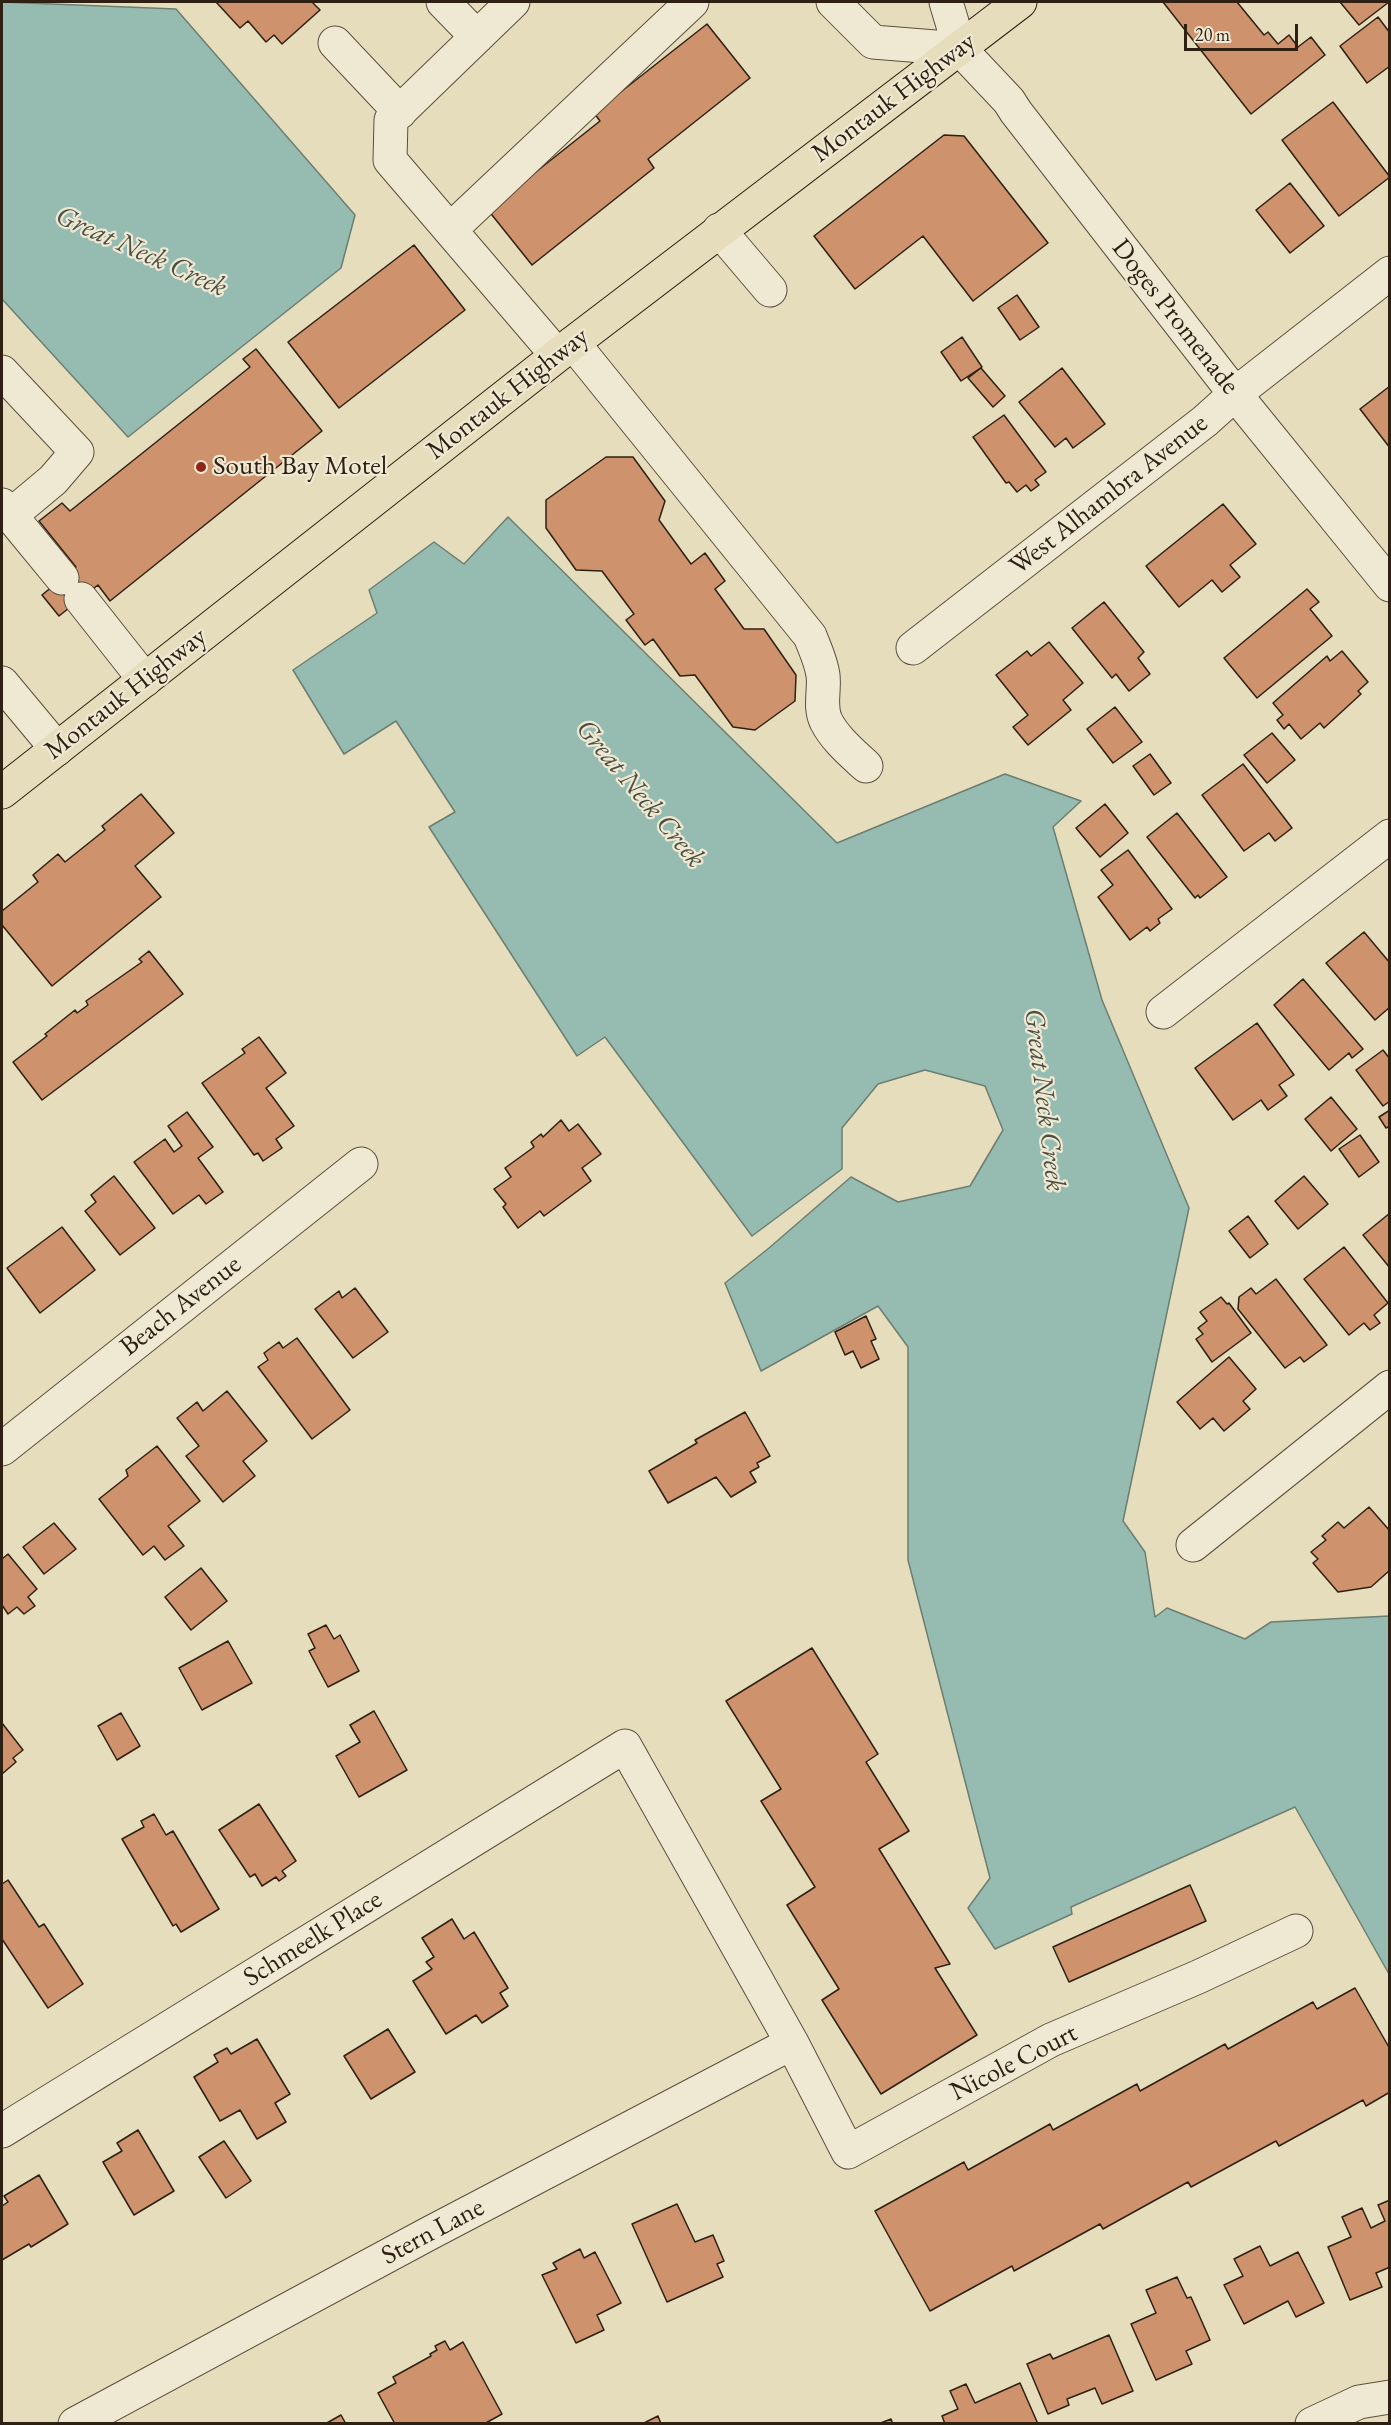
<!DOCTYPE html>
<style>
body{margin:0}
#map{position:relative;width:1391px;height:2425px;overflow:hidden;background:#e6ddbd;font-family:"EB Garamond",serif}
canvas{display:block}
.frame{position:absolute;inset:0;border:3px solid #2e2012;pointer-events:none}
.scale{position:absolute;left:1184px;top:24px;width:114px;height:27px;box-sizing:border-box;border:3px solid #2e2012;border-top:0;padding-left:8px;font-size:18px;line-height:21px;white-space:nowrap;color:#2e2012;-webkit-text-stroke:4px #efe9d4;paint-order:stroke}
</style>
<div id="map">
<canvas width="1391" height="2425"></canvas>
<div class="frame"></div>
<div class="scale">20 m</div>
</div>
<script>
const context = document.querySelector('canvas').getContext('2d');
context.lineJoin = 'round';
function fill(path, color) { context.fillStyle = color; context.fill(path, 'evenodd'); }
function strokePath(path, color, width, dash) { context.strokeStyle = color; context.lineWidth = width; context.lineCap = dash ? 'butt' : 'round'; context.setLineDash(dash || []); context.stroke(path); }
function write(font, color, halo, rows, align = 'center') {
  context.font = font + ' "EB Garamond",serif'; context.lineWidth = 4.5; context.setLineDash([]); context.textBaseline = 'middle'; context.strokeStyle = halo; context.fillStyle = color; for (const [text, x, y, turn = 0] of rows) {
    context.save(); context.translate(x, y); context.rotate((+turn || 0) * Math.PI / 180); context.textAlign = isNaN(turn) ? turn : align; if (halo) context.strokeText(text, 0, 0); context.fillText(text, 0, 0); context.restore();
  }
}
const water = new Path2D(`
 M2,2L176,9L355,215L341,268L128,437L2,299Z
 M508,517L837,843L1005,774L1081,801L1053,827L1102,1000L1189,1208L1123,1521L1145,1552L1155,1617L1167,1608L1245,1639L1271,1622L1389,1616V1974L1295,1807L1071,1907L1072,1914L995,1949L968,1908L990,1878L908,1560V1347L878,1306L761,1371L725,1283L769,1248L851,1177L898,1202L970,1186L1003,1130L985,1086L925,1070L878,1084L842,1128V1169L752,1236L605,1037L577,1056L429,827L455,812L396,721L344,754L293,670L377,613L369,590L434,542L464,564Z`);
const building = new Path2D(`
 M216,2H312L320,10L282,44L274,35L266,42L248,21L240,28Z
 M1163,2H1237L1264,35L1268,32L1278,44L1289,35L1298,47L1311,37L1325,55L1251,114Z
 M1340,2H1389L1359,25Z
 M1378,17L1390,33V66L1367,83L1340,46Z
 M707,24L750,78L648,159L654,168L532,265L488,210L600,121L594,113Z
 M1333,102L1390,177L1339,216L1282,140Z
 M944,135L964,136L1048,243L973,301L923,236L855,289L814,236Z
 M1290,183L1324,226L1290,253L1256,210Z
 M414,245L465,310L339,408L288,342Z
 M1017,295L1039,327L1020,340L998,308Z
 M962,337L982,367L961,381L941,352Z
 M256,349L322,431L110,601L98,585L59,616L42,595L76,567L39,521L62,503L70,511L250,367L243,359Z
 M981,368L1005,396L993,407L968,378Z
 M1062,368L1105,424L1073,448L1066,438L1055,447L1019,402Z
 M1390,386V448L1360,409Z
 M1004,415L1046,472L1035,480L1039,485L1031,491L1026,485L1017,492L1009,482L1006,483L973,437Z
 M606,457H633L665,501L659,520L691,564L705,553L725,581L715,589L744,629H764L796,675L795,701L755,730L733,727L695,675L680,676L653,639L645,645L626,620L634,614L602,571L576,570L546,528V500Z
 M1223,504L1256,544L1230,565L1240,577L1222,592L1212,580L1179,607L1146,566Z
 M1307,589L1319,602L1310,609L1332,636L1257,698L1224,658Z
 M1104,602L1144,652L1138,658L1150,674L1129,691L1116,674L1112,678L1072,628Z
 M1049,642L1083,683L1063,700L1071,710L1028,745L1013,727L1028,715L996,675L1027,651L1031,656Z
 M1342,651L1368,682L1358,691L1361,694L1324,728L1320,723L1301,739L1289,724L1284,729L1277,720L1283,715L1273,703L1327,656L1330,661Z
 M1115,707L1142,742L1113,763L1087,729Z
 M1272,733L1295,760L1267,783L1244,755Z
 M1150,754L1171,783L1154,795L1133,766Z
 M1243,764L1292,828L1275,841L1269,833L1244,851L1202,795Z
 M141,794L174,833L135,866L161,897L52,986L2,925V911L38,882L33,875L58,854L65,862L105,830L102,826Z
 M1105,804L1128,833L1100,857L1076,828Z
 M1177,813L1227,877L1200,898L1198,895L1195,898L1147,837Z
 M1128,850L1172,909L1158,919L1160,923L1150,931L1147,927L1130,940L1098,897L1113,885L1101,870Z
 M1364,932L1390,963V1007L1375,1020L1326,963Z
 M149,951L183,994L42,1100L13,1062L47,1036L45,1034L75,1010L77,1013L88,1005L86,1001L142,962L139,959Z
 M1303,979L1363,1049L1352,1058L1349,1053L1329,1070L1274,1005Z
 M1257,1023L1294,1075L1279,1085L1287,1096L1268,1110L1261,1100L1233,1120L1195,1068Z
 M259,1037L286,1073L266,1088L294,1126L276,1139L282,1148L263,1161L258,1153L254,1155L202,1083L245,1053L242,1049Z
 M1383,1050L1390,1059V1101L1383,1106L1356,1070Z
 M1331,1097L1357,1129L1331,1151L1305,1119Z
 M1390,1110V1126L1386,1128L1379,1117Z
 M187,1112L213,1147L198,1158L223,1192L206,1204L199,1195L173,1214L134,1162L165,1139L174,1152L182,1146L168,1126Z
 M561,1120L569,1131L578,1124L601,1154L582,1168L591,1181L544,1216L540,1211L518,1228L503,1207L506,1204L494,1189L511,1177L505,1168L534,1147L531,1142L541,1134L543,1137Z
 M1360,1135L1379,1162L1359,1177L1339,1149Z
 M114,1176L155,1228L120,1255L85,1211L96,1202L91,1195Z
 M1304,1176L1328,1204L1298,1229L1275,1201Z
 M1390,1213V1268L1363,1235Z
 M1248,1216L1268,1244L1250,1258L1229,1231Z
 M62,1227L95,1270L40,1313L7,1268Z
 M1344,1247L1388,1303L1374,1315L1380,1323L1370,1330L1364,1323L1349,1335L1304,1279Z
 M1276,1279L1327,1345L1304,1362L1300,1357L1285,1368L1238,1309L1239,1297L1251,1288L1256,1294Z
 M355,1288L388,1332L353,1358L315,1309L339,1291L342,1298Z
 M1221,1297L1227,1304L1229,1303L1251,1333L1212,1362L1196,1339L1203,1334L1198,1328L1207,1321L1200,1312Z
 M866,1316L876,1339L871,1341L879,1359L861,1368L853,1351L845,1355L835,1332Z
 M297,1338L350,1410L312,1439L258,1367L268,1360L264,1353L279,1342L283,1348Z
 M1229,1357L1256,1389L1243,1401L1250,1409L1224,1431L1213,1418L1200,1429L1177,1402Z
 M227,1391L267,1441L243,1461L255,1476L223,1502L186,1456L199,1446L177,1418L197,1402L203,1411Z
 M745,1412L770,1456L757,1463L759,1467L750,1472L756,1482L731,1497L716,1477L668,1503L649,1471L697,1443L695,1440Z
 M157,1446L200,1501L168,1526L184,1546L165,1560L154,1546L143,1555L99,1499L128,1476L126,1470Z
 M1369,1507L1390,1531V1570L1371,1587L1338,1592L1313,1563L1318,1559L1311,1552L1326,1540L1322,1536L1338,1522L1344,1528Z
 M54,1523L76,1549L44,1574L23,1547Z
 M8,1554L37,1589L28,1597L35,1606L24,1614L17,1607L8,1614L2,1605V1559Z
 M201,1568L227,1601L191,1630L165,1597Z
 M326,1625L334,1639L340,1635L359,1671L328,1687L309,1651L315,1648L308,1634Z
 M228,1641L252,1683L202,1710L179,1668Z
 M812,1648L878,1754L866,1762L909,1831L879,1849L950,1964L935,1968L977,2035L881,2094L822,2000L839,1989L787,1905L815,1887L761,1801L781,1789L726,1701Z
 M374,1711L407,1770L359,1797L336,1756L360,1742L350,1725Z
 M121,1713L140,1746L117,1760L98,1726Z
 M2,1723L23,1750L13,1758L16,1762L2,1774Z
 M259,1804L296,1861L282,1871L286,1876L279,1881L276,1877L262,1886L255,1874L250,1877L219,1830Z
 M154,1814L166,1835L173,1831L219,1909L181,1932L176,1924L173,1926L122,1839L144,1827L141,1821Z
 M8,1880L39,1927L44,1924L83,1984L48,2008L2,1939V1884Z
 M1190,1885L1206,1921L1069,1982L1053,1947Z
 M452,1919L464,1939L474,1932L508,1988L500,1993L508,2006L482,2023L476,2015L446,2034L413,1981L432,1969L426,1962L434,1957L422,1938Z
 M1355,1988L1390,2049V2092L1366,2106L1363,2100L1279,2146L1276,2141L1191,2187L1188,2182L1103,2229L1100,2224L1014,2271L1012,2266L930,2311L875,2211L964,2162L968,2170L1050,2124L1053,2130L1137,2084L1140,2091L1225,2044L1228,2049L1313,2002L1317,2009Z
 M388,2029L415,2072L371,2099L344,2056Z
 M257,2039L290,2094L275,2103L286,2122L257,2139L240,2110L220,2121L194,2077L218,2062L214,2055L227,2048L231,2054Z
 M138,2130L174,2191L134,2215L103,2162L122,2151L117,2143Z
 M224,2141L251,2181L226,2198L199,2157Z
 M39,2175L68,2224L31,2247L29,2244L2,2260V2206L8,2202L4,2196Z
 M1390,2200V2267L1376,2273L1382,2287L1350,2300L1328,2247L1351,2237L1342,2217L1362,2208L1371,2228L1385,2221L1378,2205Z
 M677,2204L695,2242L713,2235L724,2261L717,2264L723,2277L667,2302L632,2224Z
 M1260,2246L1270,2266L1298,2252L1324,2303L1296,2317L1288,2301L1244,2324L1224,2285L1243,2276L1234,2259Z
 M580,2249L584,2258L595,2252L621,2303L597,2315L604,2330L576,2343L542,2275L557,2269L553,2263Z
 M1177,2277L1187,2298L1191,2297L1210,2340L1186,2351L1192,2364L1156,2380L1131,2324L1156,2313L1146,2290Z
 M1109,2335L1133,2391L1102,2404L1095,2388L1067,2399L1069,2405L1048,2414L1027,2364L1050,2354L1053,2359Z
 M445,2341L450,2350L463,2342L502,2414L484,2424H395L378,2393L396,2383L393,2377L431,2356L430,2354L437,2350L435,2346Z
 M1020,2383L1038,2424H945L942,2416L958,2409L950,2391L966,2384L975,2403Z
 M341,2415L346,2424H325Z
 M658,2416L661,2424H642Z
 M891,2419L893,2424H878Z`);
const minor = new Path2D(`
 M443,2L477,37
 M513,2L391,120L390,160L557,355
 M833,2L873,42L960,49
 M946,2L960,49L1009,101L1016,112L1235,394L1390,585
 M335,43L400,112
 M450,230L692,2
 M719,230L770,290
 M573,343L810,636C815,649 821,661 823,675C825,691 819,706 826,721C835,739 852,753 866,766
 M2,372L77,452L53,480L11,515
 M2,505L62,578
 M81,599L145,680
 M913,648L1205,421L1235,394L1390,273
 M2,683L57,749
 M1163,1012L1390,836
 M2,1449L361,1164
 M1193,1545L1390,1387
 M2,2131L625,1746L792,2043L848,2152L1051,2040L1198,1977L1296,1931
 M75,2424L428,2234L792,2043
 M1312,2424L1359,2402L1390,2397`);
const major = new Path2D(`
 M2,792L573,343L1020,2`);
const markers = [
 [201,467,6,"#8f2418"]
];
const streetNames = [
 ["Montauk Highway",894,98,-37],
 ["Doges Promenade",1175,317,52],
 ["Montauk Highway",508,394,-38],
 ["West Alhambra Avenue",1109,495,-38],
 ["Montauk Highway",126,694,-38],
 ["Beach Avenue",181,1306,-38],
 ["Schmeelk Place",313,1939,-32],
 ["Nicole Court",1014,2063,-27],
 ["Stern Lane",433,2232,-28]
];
const poiNames = [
 ["South Bay Motel",213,467]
];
const waterNames = [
 ["Great Neck Creek",141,252,24],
 ["Great Neck Creek",640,794,50],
 ["Great Neck Creek",1044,1100,83]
];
fill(water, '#96bcb1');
strokePath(water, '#6c7e71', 1.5);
fill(building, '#ce926d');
strokePath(building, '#2e2012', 1.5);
strokePath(minor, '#5c4f3d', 35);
strokePath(major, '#2e2012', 35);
strokePath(minor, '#efe9d4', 33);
strokePath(major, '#e6ddbd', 33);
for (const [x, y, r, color] of markers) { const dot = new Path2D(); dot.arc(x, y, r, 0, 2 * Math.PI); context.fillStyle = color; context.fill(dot); strokePath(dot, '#efe9d4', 2); }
write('27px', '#2e2012', '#efe9d4', streetNames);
write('27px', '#2e2012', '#efe9d4', poiNames, 'left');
write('italic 28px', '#4d4f42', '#efe9d4', waterNames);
</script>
